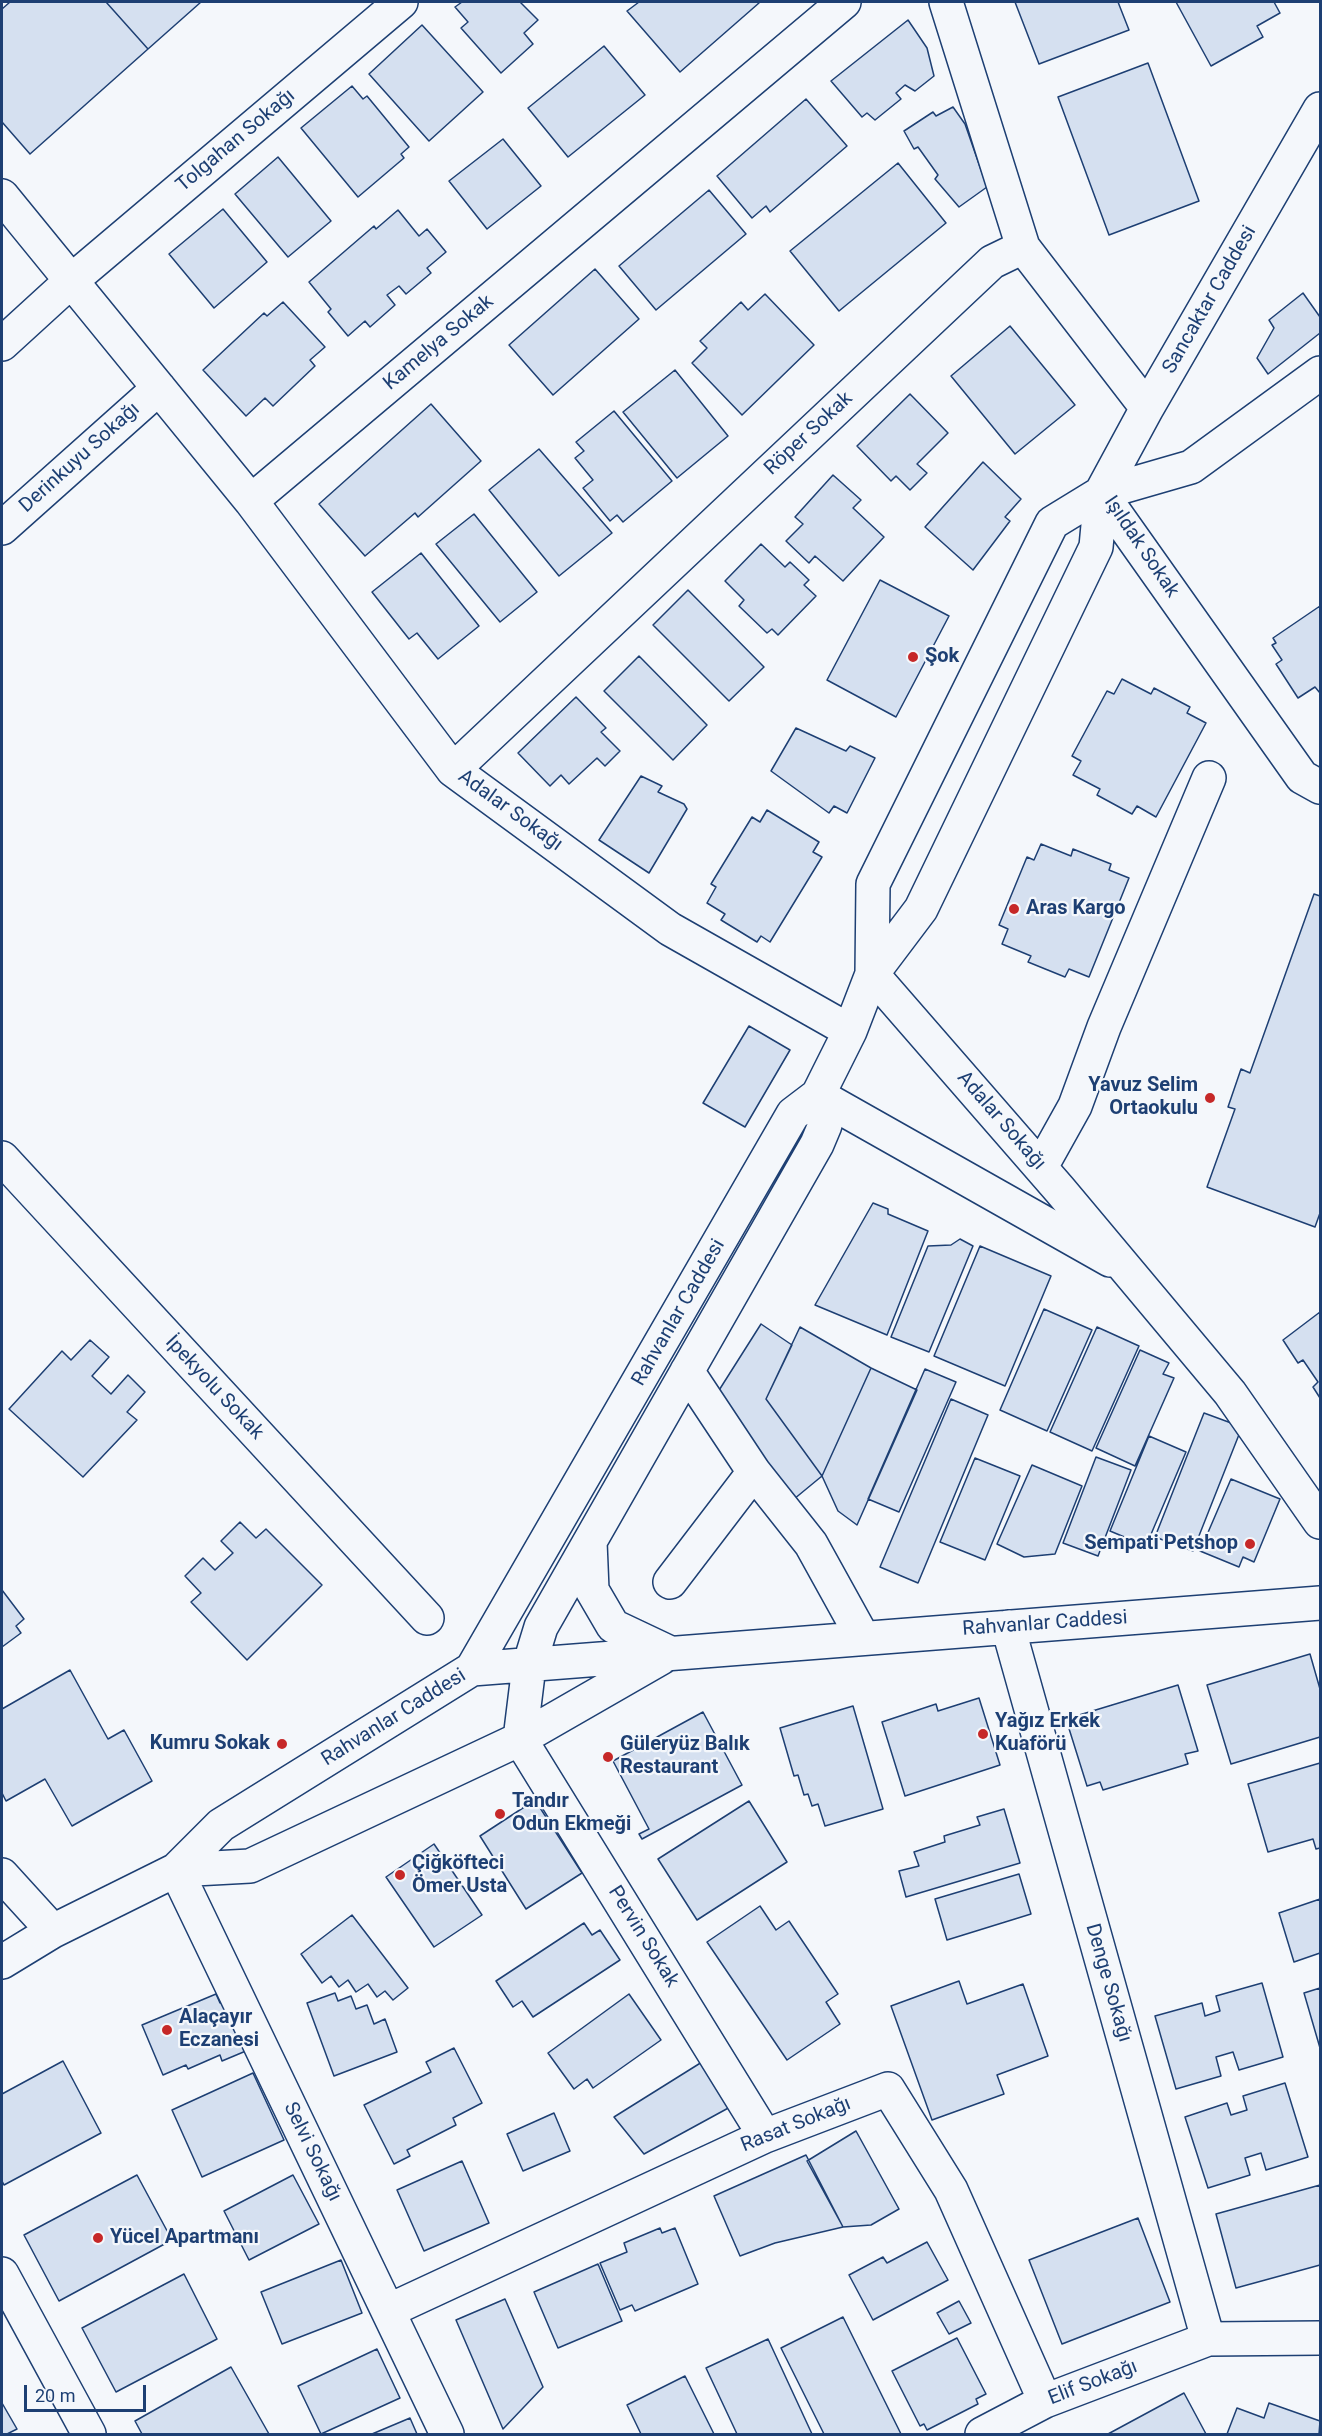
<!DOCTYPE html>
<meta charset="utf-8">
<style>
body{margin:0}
#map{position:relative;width:1322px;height:2436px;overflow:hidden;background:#f4f7fb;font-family:Roboto,sans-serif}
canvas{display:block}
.frame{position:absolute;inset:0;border:3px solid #1d3f73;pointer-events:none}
.scale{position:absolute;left:24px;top:2385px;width:122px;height:27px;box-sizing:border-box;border:3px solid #1d3f73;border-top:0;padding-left:8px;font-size:18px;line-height:21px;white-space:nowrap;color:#1d3f73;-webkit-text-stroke:4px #f4f7fb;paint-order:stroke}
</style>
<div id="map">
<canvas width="1322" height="2436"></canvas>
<div class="frame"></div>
<div class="scale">20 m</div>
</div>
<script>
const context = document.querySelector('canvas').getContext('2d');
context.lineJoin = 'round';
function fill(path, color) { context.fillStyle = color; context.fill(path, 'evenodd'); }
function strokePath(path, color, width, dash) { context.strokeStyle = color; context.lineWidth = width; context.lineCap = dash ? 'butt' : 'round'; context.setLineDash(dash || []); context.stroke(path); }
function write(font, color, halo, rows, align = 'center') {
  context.font = font + ' Roboto,sans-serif'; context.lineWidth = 4.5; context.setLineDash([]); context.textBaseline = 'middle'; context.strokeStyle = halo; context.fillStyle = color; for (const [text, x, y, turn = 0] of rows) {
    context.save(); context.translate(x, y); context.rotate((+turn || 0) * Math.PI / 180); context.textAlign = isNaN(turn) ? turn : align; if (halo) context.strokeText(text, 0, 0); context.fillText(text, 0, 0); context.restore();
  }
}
const building = new Path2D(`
 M10,2H106L148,49L30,154L2,122V9Z
 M106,2H201L148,49Z
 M462,2H520L538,20L524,33L533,44L501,73L461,28L468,22L455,7Z
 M639,2H757L759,3L680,72L627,11Z
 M1015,2H1118L1129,30L1039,64Z
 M1176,2H1274L1280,13L1257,26L1263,37L1211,66Z
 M908,20L927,48L934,76L915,91L905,85L896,93L901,99L875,120L867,113L862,117L831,81Z
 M422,25L483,92L429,141L369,74Z
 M604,46L645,95L568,157L528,108Z
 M1148,63L1199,201L1109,235L1058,97Z
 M352,86L363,99L367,96L409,147L401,154L404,158L358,197L301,128Z
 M806,99L847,146L770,212L766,206L752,218L717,176Z
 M953,107L965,124L987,187L959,207L935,179L938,175L918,147L914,149L904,131L933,112L936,116Z
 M503,139L541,186L487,229L449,181Z
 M278,157L331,221L288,257L235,194Z
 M898,163L946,223L839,311L790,251Z
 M709,190L746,234L656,310L619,266Z
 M223,209L267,262L214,308L169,254Z
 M398,210L419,236L427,229L446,252L427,268L431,273L406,294L399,286L387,295L395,305L370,327L365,321L348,336L328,312L331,309L309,282L374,226L376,229Z
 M595,269L639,319L553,395L509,345Z
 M1303,293L1320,317V333L1268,374L1257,358L1274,328L1269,320Z
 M765,294L814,345L742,415L692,363L707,348L700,341L741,302L748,310Z
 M283,302L325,347L310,360L315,366L273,406L265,398L246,416L203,370L264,313L267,316Z
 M1010,326L1075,405L1015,454L951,376Z
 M675,370L728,436L677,478L623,412Z
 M910,394L948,433L917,464L927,473L910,490L896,476L891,481L857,446Z
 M431,404L481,461L418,517L415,513L365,556L319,504Z
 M614,411L672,481L623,522L617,515L610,521L583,488L593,480L575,458L584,451L576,442Z
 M539,449L612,533L559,576L489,490Z
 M983,462L1021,499L1005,517L1010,521L973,570L925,527Z
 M833,475L861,500L853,508L884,537L843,581L815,556L809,563L786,541L803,524L795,517Z
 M474,514L537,592L500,622L436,544Z
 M761,544L785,567L790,562L809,580L804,585L816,596L778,635L772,629L767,633L739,606L744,600L725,581Z
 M421,553L479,626L438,659L417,633L409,639L372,592Z
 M880,580L949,616L896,717L827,680Z
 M688,590L764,667L729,701L653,625Z
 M1320,606V693L1315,687L1298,698L1276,664L1282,660L1272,645L1276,643L1273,638Z
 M639,656L707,725L673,760L604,691Z
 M1122,679L1151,694L1154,688L1190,707L1187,713L1206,723L1156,817L1137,806L1132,814L1097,795L1100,789L1073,775L1081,761L1072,756L1107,691L1114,694Z
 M576,697L606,728L601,732L620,751L605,766L597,758L569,784L561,775L550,786L518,753Z
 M796,728L846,751L850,746L875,758L847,813L834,806L829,813L771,771Z
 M641,776L662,786L658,792L684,804L687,809L649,873L599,840Z
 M767,810L819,842L813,852L822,857L770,942L761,936L757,942L721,920L725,914L707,903L716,887L711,884L752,817L760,822Z
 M1041,844L1071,856L1073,849L1111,864L1109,870L1129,878L1089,977L1069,969L1065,977L1028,962L1031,956L1002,944L1008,929L999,925L1027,857L1034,860Z
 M1314,894L1320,896V1213L1315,1227L1207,1187L1235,1109L1228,1107L1241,1069L1250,1073Z
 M749,1026L790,1050L745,1127L703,1103Z
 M873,1203L888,1209V1214L928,1231L887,1335L815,1305Z
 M960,1239L973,1246L929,1352L891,1337L928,1246L951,1245Z
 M980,1246L1051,1276L1005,1386L934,1356Z
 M1044,1309L1092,1330L1047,1431L1000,1410Z
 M1320,1312V1398L1313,1387L1318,1382L1303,1360L1298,1363L1283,1340Z
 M761,1324L792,1345L766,1399L822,1476L788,1504L716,1395Z
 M800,1327L871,1368L822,1476L766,1399Z
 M1097,1327L1139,1346L1092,1451L1050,1432Z
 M90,1340L109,1357L92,1376L111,1394L128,1375L145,1392L127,1412L137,1420L83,1477L9,1409L62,1351L71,1360Z
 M1140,1350L1169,1363L1163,1374L1174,1378L1135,1466L1096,1448Z
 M871,1368L917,1390L857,1525L838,1511L822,1476Z
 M925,1369L956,1382L899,1512L868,1499Z
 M951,1399L988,1415L918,1583L880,1567Z
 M1204,1413L1242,1427L1193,1551L1155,1537Z
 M1149,1436L1186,1452L1146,1546L1110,1531Z
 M1096,1457L1131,1470L1098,1556L1063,1543Z
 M975,1458L1020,1476L985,1560L940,1542Z
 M1032,1465L1082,1486L1055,1554L1024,1557L997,1544Z
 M1231,1479L1280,1499L1254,1562L1243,1557L1239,1567L1200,1551Z
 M240,1522L256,1538L266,1529L322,1585L247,1660L191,1602L201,1593L185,1576L203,1558L215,1570L233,1553L221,1541Z
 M2,1590L24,1619L16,1626L21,1633L2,1647Z
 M1310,1654L1320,1689V1737L1231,1764L1207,1685Z
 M70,1670L108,1739L124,1730L152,1781L72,1826L45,1779L6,1801L2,1793V1709Z
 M1178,1685L1198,1751L1185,1754L1188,1764L1103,1790L1100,1782L1087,1786L1066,1719Z
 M979,1698L1000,1765L905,1796L882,1722L936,1704L938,1711Z
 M853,1706L883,1809L825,1826L818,1804L812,1806L808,1794L804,1795L798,1775L794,1776L780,1728Z
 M703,1712L742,1785L642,1839L639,1834L649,1829L613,1761Z
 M1320,1763V1848L1316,1849L1313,1839L1268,1852L1248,1784Z
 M535,1800L582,1873L526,1909L480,1836Z
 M749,1801L787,1862L697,1920L658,1859Z
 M1004,1809L1020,1863L906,1897L899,1871L919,1866L914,1852L945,1842L944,1836L980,1825L977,1817Z
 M434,1844L482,1915L434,1947L386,1877Z
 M1019,1874L1031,1914L947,1940L935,1899Z
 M1320,1899V1953L1294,1962L1279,1913Z
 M760,1906L776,1930L789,1921L838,1994L826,2002L840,2024L787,2060L707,1942Z
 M352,1915L408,1988L393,2000L385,1991L377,1997L368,1984L356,1992L348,1980L339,1987L331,1976L322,1983L301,1954Z
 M584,1923L592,1935L600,1930L620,1960L533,2017L522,2001L513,2007L496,1981Z
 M959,1981L967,2004L1023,1984L1048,2056L997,2075L1004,2094L932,2120L891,2006Z
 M1262,1983L1283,2057L1239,2070L1233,2052L1216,2057L1221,2076L1176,2089L1155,2016L1202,2003L1205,2016L1220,2011L1216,1996Z
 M1320,1988V2048L1304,1993Z
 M335,1993L338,2001L351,1996L356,2009L367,2005L374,2024L385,2019L397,2052L334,2076L307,2003Z
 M216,1994L220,2003L233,1998L253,2048L222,2061L220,2055L188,2069L186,2065L163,2075L142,2025Z
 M629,1994L661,2040L593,2088L587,2079L574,2089L548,2053Z
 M454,2048L482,2103L453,2118L456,2125L407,2150L410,2156L394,2164L364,2105L431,2072L426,2062Z
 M63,2061L101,2133L4,2185L2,2181V2094Z
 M702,2062L732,2106L644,2154L614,2117Z
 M253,2073L284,2140L202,2177L172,2110Z
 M1285,2083L1308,2157L1266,2170L1261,2153L1245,2158L1250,2175L1208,2188L1185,2117L1227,2103L1231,2115L1247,2110L1243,2096Z
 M554,2113L570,2151L523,2171L507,2134Z
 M856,2131L899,2209L871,2225L843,2227L807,2161Z
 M806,2155L843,2227L775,2243L740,2256L714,2196Z
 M462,2161L489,2223L424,2251L397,2190Z
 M137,2175L172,2240L59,2301L24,2235Z
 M293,2175L319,2224L249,2260L224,2211Z
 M1320,2185V2265L1236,2288L1216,2214Z
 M1138,2218L1170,2302L1062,2344L1029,2260Z
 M660,2228L662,2233L675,2228L698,2284L635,2311L632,2305L620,2310L600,2263L627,2252L624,2243Z
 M927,2242L948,2280L873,2320L849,2275L883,2257L887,2263Z
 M341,2260L362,2313L282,2344L261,2292Z
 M598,2264L622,2321L558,2348L534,2292Z
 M184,2274L217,2339L116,2392L82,2328Z
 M505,2299L543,2387L503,2429L456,2320Z
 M959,2301L971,2323L949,2334L937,2313Z
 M843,2317L901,2434H824L781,2348Z
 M957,2338L986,2394L976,2399L978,2404L927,2430L924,2424L920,2426L892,2371Z
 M768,2339L812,2434H737L706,2368Z
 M377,2349L400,2398L321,2434L298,2386Z
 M231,2367L269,2434H142L135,2421Z
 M685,2376L714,2434H641L627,2405Z
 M1184,2393L1206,2434H1108Z
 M2,2403L17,2429L7,2434H2Z
 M1269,2403L1320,2421L1319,2434H1227L1237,2408L1264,2418Z
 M410,2418L417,2434H372Z`);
const minor = new Path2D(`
 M946,2L1023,247
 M2,196L251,501L453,770L670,929L850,1031
 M2,344L71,281L401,2
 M1101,493L1302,777L1320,787
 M251,501L844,2
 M2,528L159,388
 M453,770L992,262L1023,247L1147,408
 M872,974L873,884L1052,523L1101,493L1191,467L1320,373
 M872,974L1060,1190L1230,1393L1320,1522
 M818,1095L1110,1260
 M2,1158L427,1618
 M1041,1167L1075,1106L1104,1027L1209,778
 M687,1371L754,1472L811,1544L863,1638
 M590,1542L592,1590L613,1626L668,1652
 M670,1582L754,1472
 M1008,1627L1208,2339
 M472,1669L1320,1603
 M520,1739L529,1666L541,1627L817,1144L825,1125L818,1095
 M520,1739L765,2136
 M176,1870L447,2434
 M176,1870L250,1866L520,1739L661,1658
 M2,1875L53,1931
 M2,1962L53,1931L176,1870L221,1825L472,1669L793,1114L818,1095L850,1031L872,974L921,909L1096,547L1101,493L1147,408L1320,109
 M2,2274L89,2434
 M388,2311L765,2136L888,2089L951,2190L1045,2401
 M982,2434L1045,2401L1208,2339L1320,2338`);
const markers = [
 [913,657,6,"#c62828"],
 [1014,909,6,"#c62828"],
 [1210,1098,6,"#c62828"],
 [1250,1544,6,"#c62828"],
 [983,1734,6,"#c62828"],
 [282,1744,6,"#c62828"],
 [608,1757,6,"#c62828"],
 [500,1814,6,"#c62828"],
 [400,1875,6,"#c62828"],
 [167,2030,6,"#c62828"],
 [98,2238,6,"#c62828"]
];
const streetNames = [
 ["Tolgahan Sokağı",236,141,-40],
 ["Sancaktar Caddesi",1210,300,-60],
 ["Kamelya Sokak",439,343,-40],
 ["Röper Sokak",809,434,-43],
 ["Derinkuyu Sokağı",80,458,-42],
 ["Işıldak Sokak",1141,547,56],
 ["Adalar Sokağı",510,811,36],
 ["Adalar Sokağı",1001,1121,49],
 ["Rahvanlar Caddesi",679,1313,-60],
 ["İpekyolu Sokak",214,1388,47],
 ["Rahvanlar Caddesi",1045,1624,-4],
 ["Rahvanlar Caddesi",394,1718,-32],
 ["Pervin Sokak",643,1937,58],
 ["Denge Sokağı",1108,1983,74],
 ["Rasat Sokağı",796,2125,-22],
 ["Selvi Sokağı",312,2152,64],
 ["Elif Sokağı",1093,2383,-21]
];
const poiNames = [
 ["Şok",925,657],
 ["Aras Kargo",1026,909],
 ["Yavuz Selim",1198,1086,"right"],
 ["Ortaokulu",1198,1109,"right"],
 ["Sempati Petshop",1238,1544,"right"],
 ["Yağız Erkek",995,1722],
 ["Kuaförü",995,1745],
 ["Kumru Sokak",270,1744,"right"],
 ["Güleryüz Balık",620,1745],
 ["Restaurant",620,1768],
 ["Tandır",512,1802],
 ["Odun Ekmeği",512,1825],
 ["Çiğköfteci",412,1864],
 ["Ömer Usta",412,1887],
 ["Alaçayır",179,2018],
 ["Eczanesi",179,2041],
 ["Yücel Apartmanı",110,2238]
];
fill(building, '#d5e0f0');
strokePath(building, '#1d3f73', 1.5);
strokePath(minor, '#1d3f73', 36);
strokePath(minor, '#f4f7fb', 33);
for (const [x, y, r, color] of markers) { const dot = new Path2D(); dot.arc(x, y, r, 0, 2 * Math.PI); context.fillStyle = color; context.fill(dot); strokePath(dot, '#f4f7fb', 2); }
write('20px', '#1d3f73', '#f4f7fb', streetNames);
write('bold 20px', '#1d3f73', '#f4f7fb', poiNames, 'left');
</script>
